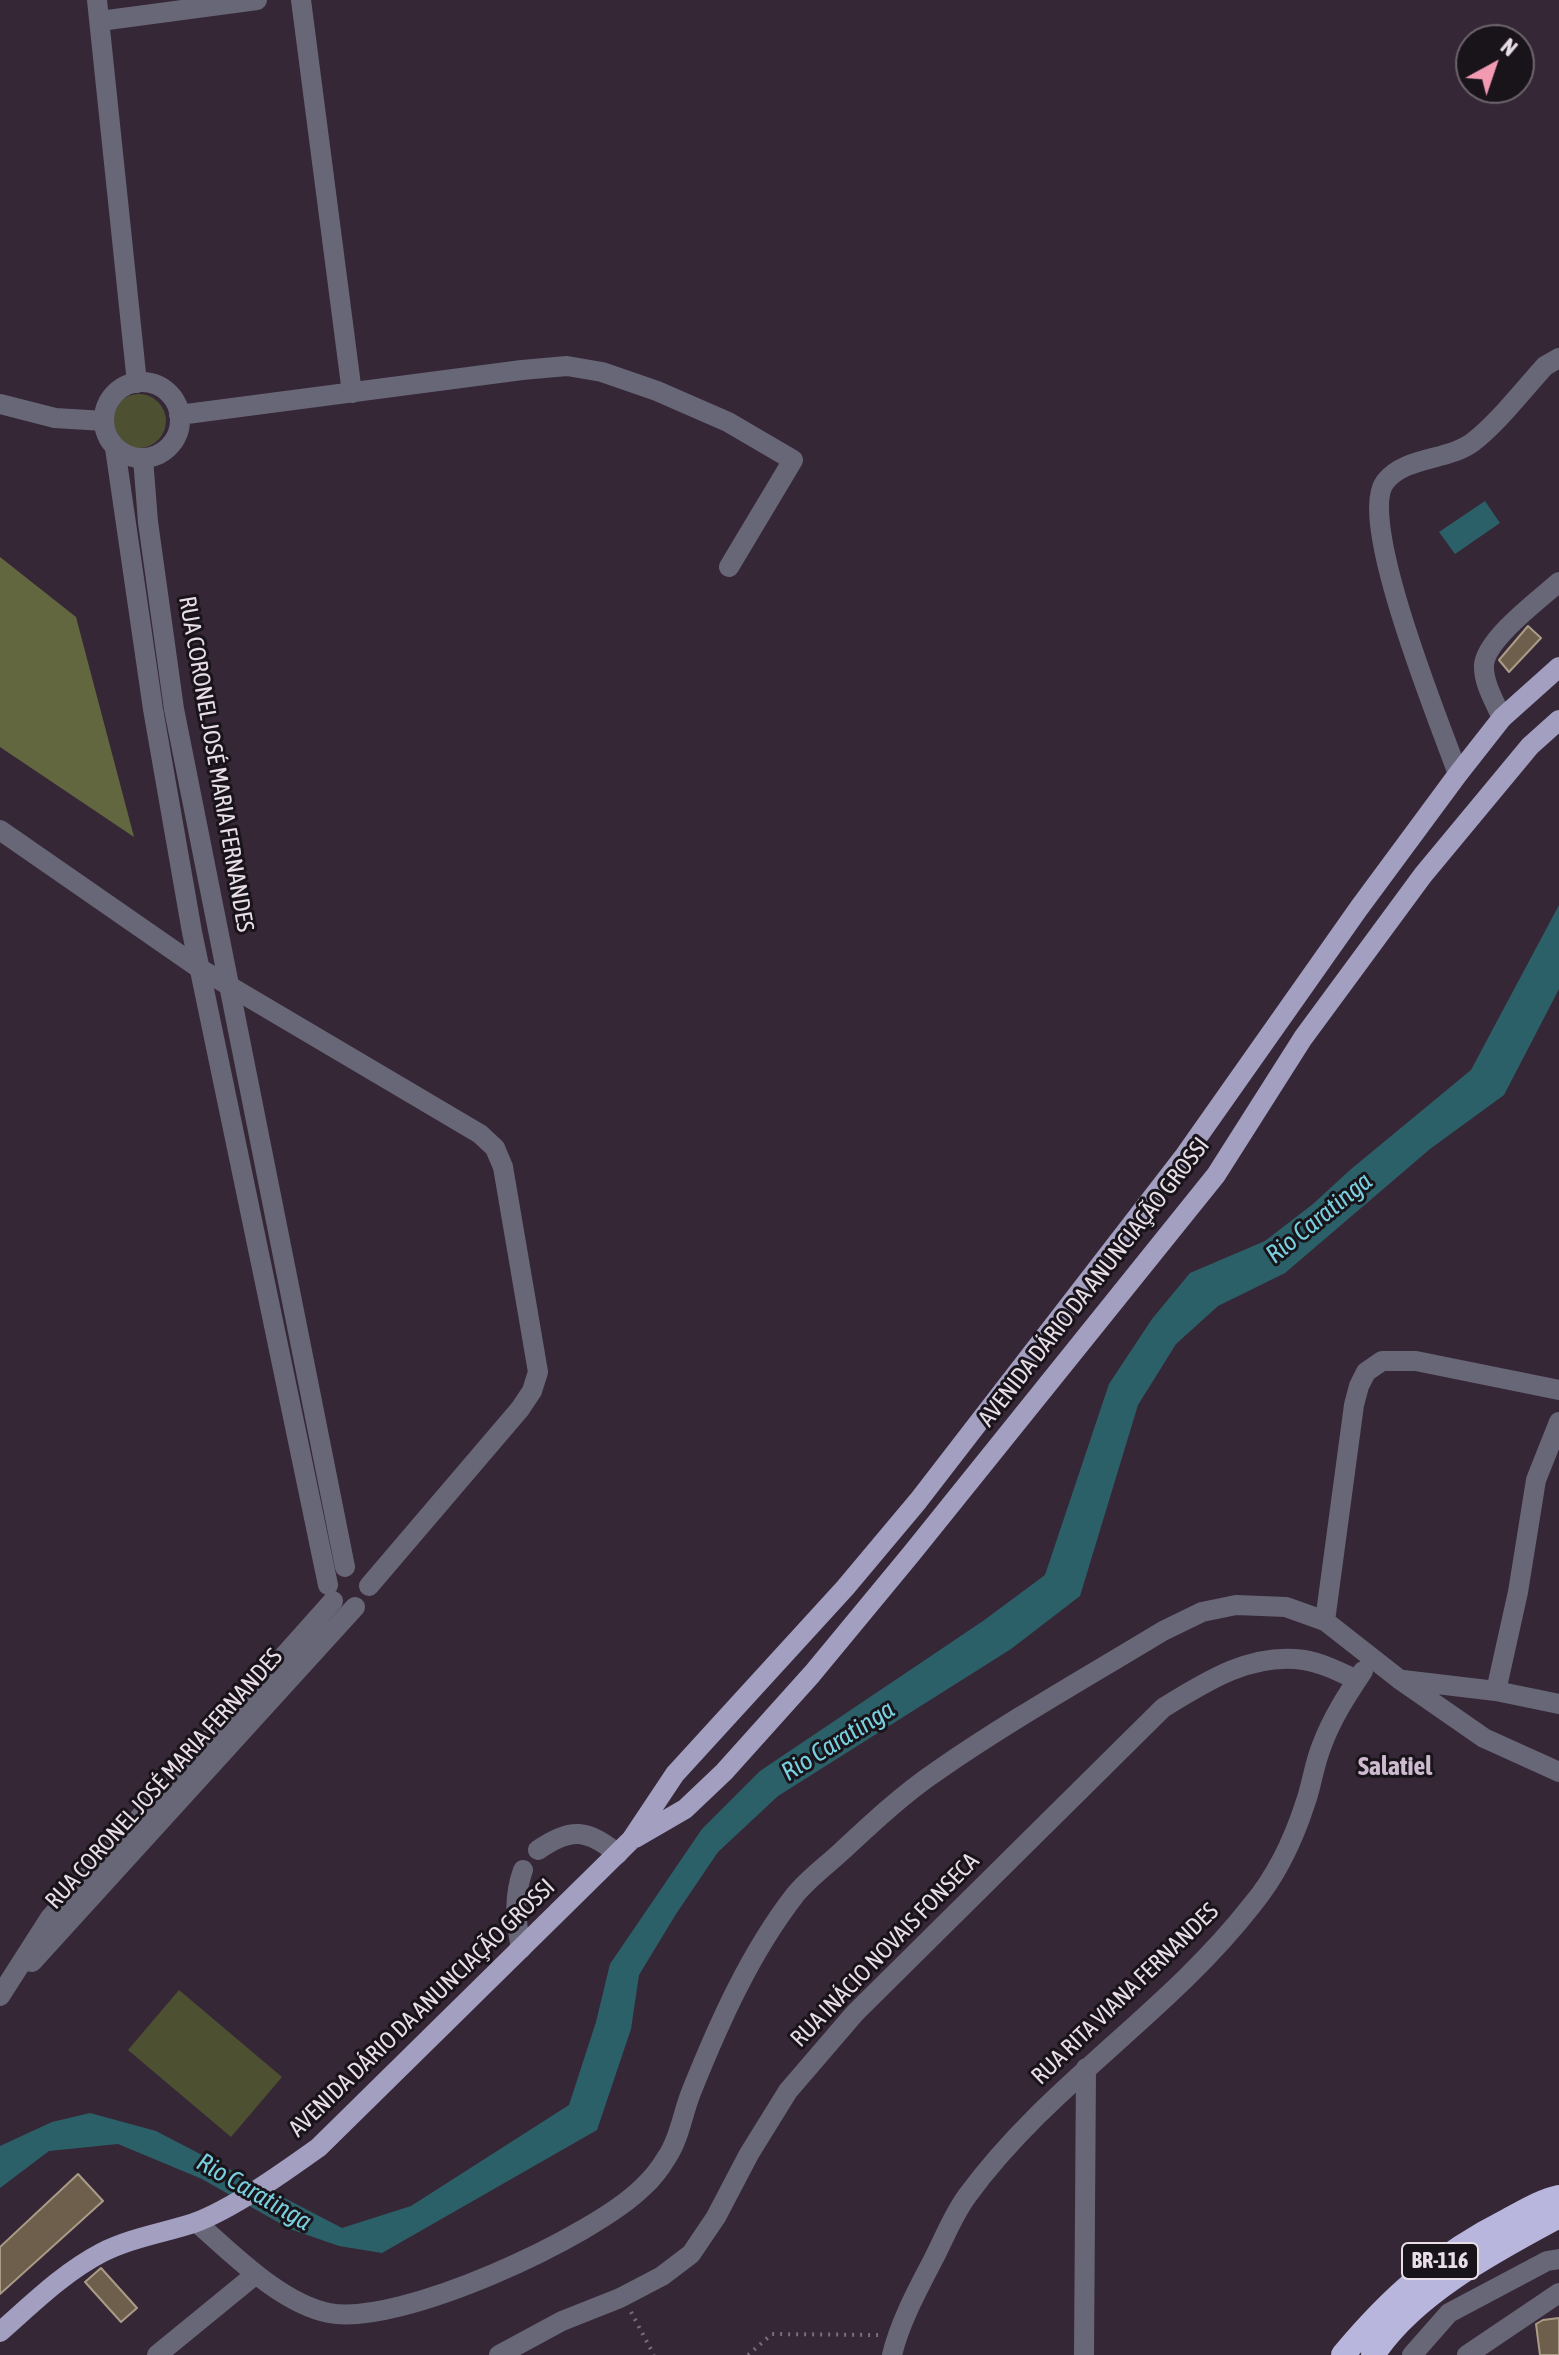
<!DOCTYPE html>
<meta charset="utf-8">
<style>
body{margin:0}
#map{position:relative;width:1559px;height:2355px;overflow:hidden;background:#362737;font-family:"Asap Condensed",sans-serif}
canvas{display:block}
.north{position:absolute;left:1455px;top:24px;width:80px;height:80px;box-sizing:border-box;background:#19131a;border:2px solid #6c646c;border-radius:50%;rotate:40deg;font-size:22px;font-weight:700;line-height:32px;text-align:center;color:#e8dee8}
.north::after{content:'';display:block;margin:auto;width:28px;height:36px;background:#f19ab2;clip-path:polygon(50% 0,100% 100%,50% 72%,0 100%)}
</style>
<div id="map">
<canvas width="1559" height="2355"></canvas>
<div class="north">N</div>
</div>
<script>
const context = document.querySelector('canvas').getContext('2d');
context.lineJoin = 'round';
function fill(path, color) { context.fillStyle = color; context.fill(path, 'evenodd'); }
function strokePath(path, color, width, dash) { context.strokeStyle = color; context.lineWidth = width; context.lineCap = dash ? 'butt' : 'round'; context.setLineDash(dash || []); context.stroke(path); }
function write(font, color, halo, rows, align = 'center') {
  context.font = font + ' "Asap Condensed",sans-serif'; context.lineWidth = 6; context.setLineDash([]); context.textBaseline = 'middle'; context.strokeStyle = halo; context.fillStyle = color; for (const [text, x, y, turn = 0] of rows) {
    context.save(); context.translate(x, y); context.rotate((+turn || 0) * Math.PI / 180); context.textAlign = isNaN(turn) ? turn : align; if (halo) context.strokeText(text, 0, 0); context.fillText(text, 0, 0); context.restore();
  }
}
const green = new Path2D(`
 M112 421a27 27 0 1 1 54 0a27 27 0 1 1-54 0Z
 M179,1990L282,2077L231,2137L128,2050Z`);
const forest = new Path2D(`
 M0,557L76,617L134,837L0,747Z`);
const water = new Path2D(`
 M1485,501L1500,523L1455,554L1439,532Z
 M1559,905V989L1504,1095L1430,1149L1285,1273L1218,1306L1176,1344L1138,1405L1080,1596L1011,1649L778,1796L718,1852L676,1914L639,1975L631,2029L597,2130L382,2253L339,2246L290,2229L202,2179L118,2144L49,2151L0,2188V2146L52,2122L90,2113L156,2131L342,2228L411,2206L569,2105L596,2022L610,1964L702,1829L760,1771L983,1621L1045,1575L1109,1384L1152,1319L1190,1273L1265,1241L1313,1204L1350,1170L1471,1070Z`);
const building = new Path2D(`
 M1528,626L1541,638L1509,672L1499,660Z
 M78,2174L103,2201L0,2294V2247Z
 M101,2268L137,2308L121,2322L85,2282Z
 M1559,2318V2355H1540L1536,2324L1543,2320Z`);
const path = new Path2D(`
 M631,2312L654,2355
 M748,2355L772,2334L879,2335`);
const minor = new Path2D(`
 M97,0L137,383
 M301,0L352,393
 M100,21L257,0
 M104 420a38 38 0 1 1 76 0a38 38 0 1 1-76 0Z
 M0,404L55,418L104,421
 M179,415L522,370L567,366L602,372L657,391L728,422L793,460L729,567
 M115,448L153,709L192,932L328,1585
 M143,458L148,522L174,709L345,1567
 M1502,718C1495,702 1483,683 1484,665C1486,639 1540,599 1559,582
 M1458,774C1441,726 1356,520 1385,482C1405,456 1448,461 1473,442C1497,424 1524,389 1545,366L1559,358
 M0,830L199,968L480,1134L495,1148L503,1167L538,1372L532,1391L520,1409L369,1586
 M1325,1621L1354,1405L1359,1386L1366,1372L1382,1361H1416L1559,1390
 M1403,1680L1496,1691L1559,1704
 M1496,1691L1518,1592L1536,1480L1559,1422
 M538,1850C571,1827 587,1829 618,1854
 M521,1949C516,1921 513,1898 523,1870
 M32,1962L355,1607
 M0,1996L50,1918L333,1601
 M196,2222C233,2254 280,2303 329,2313C399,2327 593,2237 643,2187C652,2179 661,2167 667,2157C680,2138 683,2111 692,2090C719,2023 750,1953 795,1895C808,1879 827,1865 842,1851C872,1823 903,1794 937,1771C1009,1721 1087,1677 1163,1631L1202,1612L1236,1605L1286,1607L1325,1621L1399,1679L1484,1738L1559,1772
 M157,2355L256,2274
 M499,2355L562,2321L620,2298L662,2276L691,2254L716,2217L749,2154L788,2091L855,2013L1163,1708C1205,1682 1251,1652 1304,1660C1322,1663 1340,1672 1357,1680
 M892,2355C900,2322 917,2291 933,2260C944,2239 953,2215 967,2196C1048,2085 1168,2013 1252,1905C1277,1875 1293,1841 1305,1804C1312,1785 1314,1764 1322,1745C1332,1718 1347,1695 1363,1671
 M1084,2355L1086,2068
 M1412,2355L1449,2313L1547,2261L1559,2259
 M1467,2355L1559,2293`);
const major = new Path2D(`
 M635,1838L685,1809L724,1772L812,1674L912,1553L1216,1175L1303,1038L1423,875L1530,746L1559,720
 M0,2332C32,2304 63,2273 101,2253C130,2238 163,2233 194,2223C234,2208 284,2172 319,2147L631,1840L675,1774L845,1588L918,1501L1185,1155L1359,908L1458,774L1502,718L1559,667`);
const highway = new Path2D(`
 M1343,2355C1392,2296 1439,2255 1508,2220C1525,2211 1541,2201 1559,2197
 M1373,2355C1413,2293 1496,2250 1559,2216`);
const shields = [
 [1440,2261,76]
];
const shieldNames = [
 ["BR-116",1440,2261]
];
const streetNames = [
 ["RUA CORONEL JOSÉ MARIA FERNANDES",216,764,80],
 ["AVENIDA DÁRIO DA ANUNCIAÇÃO GROSSI",1094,1282,-52],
 ["RUA CORONEL JOSÉ MARIA FERNANDES",164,1779,-48],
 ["RUA INÁCIO NOVAIS FONSECA",885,1950,-46],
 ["RUA RITA VIANA FERNANDES",1125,1994,-44],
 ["AVENIDA DÁRIO DA ANUNCIAÇÃO GROSSI",422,2008,-44]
];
const waterNames = [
 ["Rio Caratinga",1319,1218,-39],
 ["Rio Caratinga",838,1741,-32],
 ["Rio Caratinga",254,2192,30]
];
const neighbourhoodNames = [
 ["Salatiel",1395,1767]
];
fill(green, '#4d5131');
fill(forest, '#626740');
fill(water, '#2c6068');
fill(building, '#6d5f4c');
strokePath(building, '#aa9b86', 2);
strokePath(path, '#7a6d7b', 4, [2, 6]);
strokePath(minor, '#686777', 20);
strokePath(major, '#a29fc1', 20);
strokePath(highway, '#b9b6de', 24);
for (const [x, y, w] of shields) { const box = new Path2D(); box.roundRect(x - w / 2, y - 18, w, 36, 6); context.fillStyle = '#19131a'; context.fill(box); strokePath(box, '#e8dee8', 2); }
write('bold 22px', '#e8dee8', null, shieldNames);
write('24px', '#e8dee8', '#19131a', streetNames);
write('italic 26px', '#78cfde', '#19131a', waterNames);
write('bold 26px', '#cdbace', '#19131a', neighbourhoodNames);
</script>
